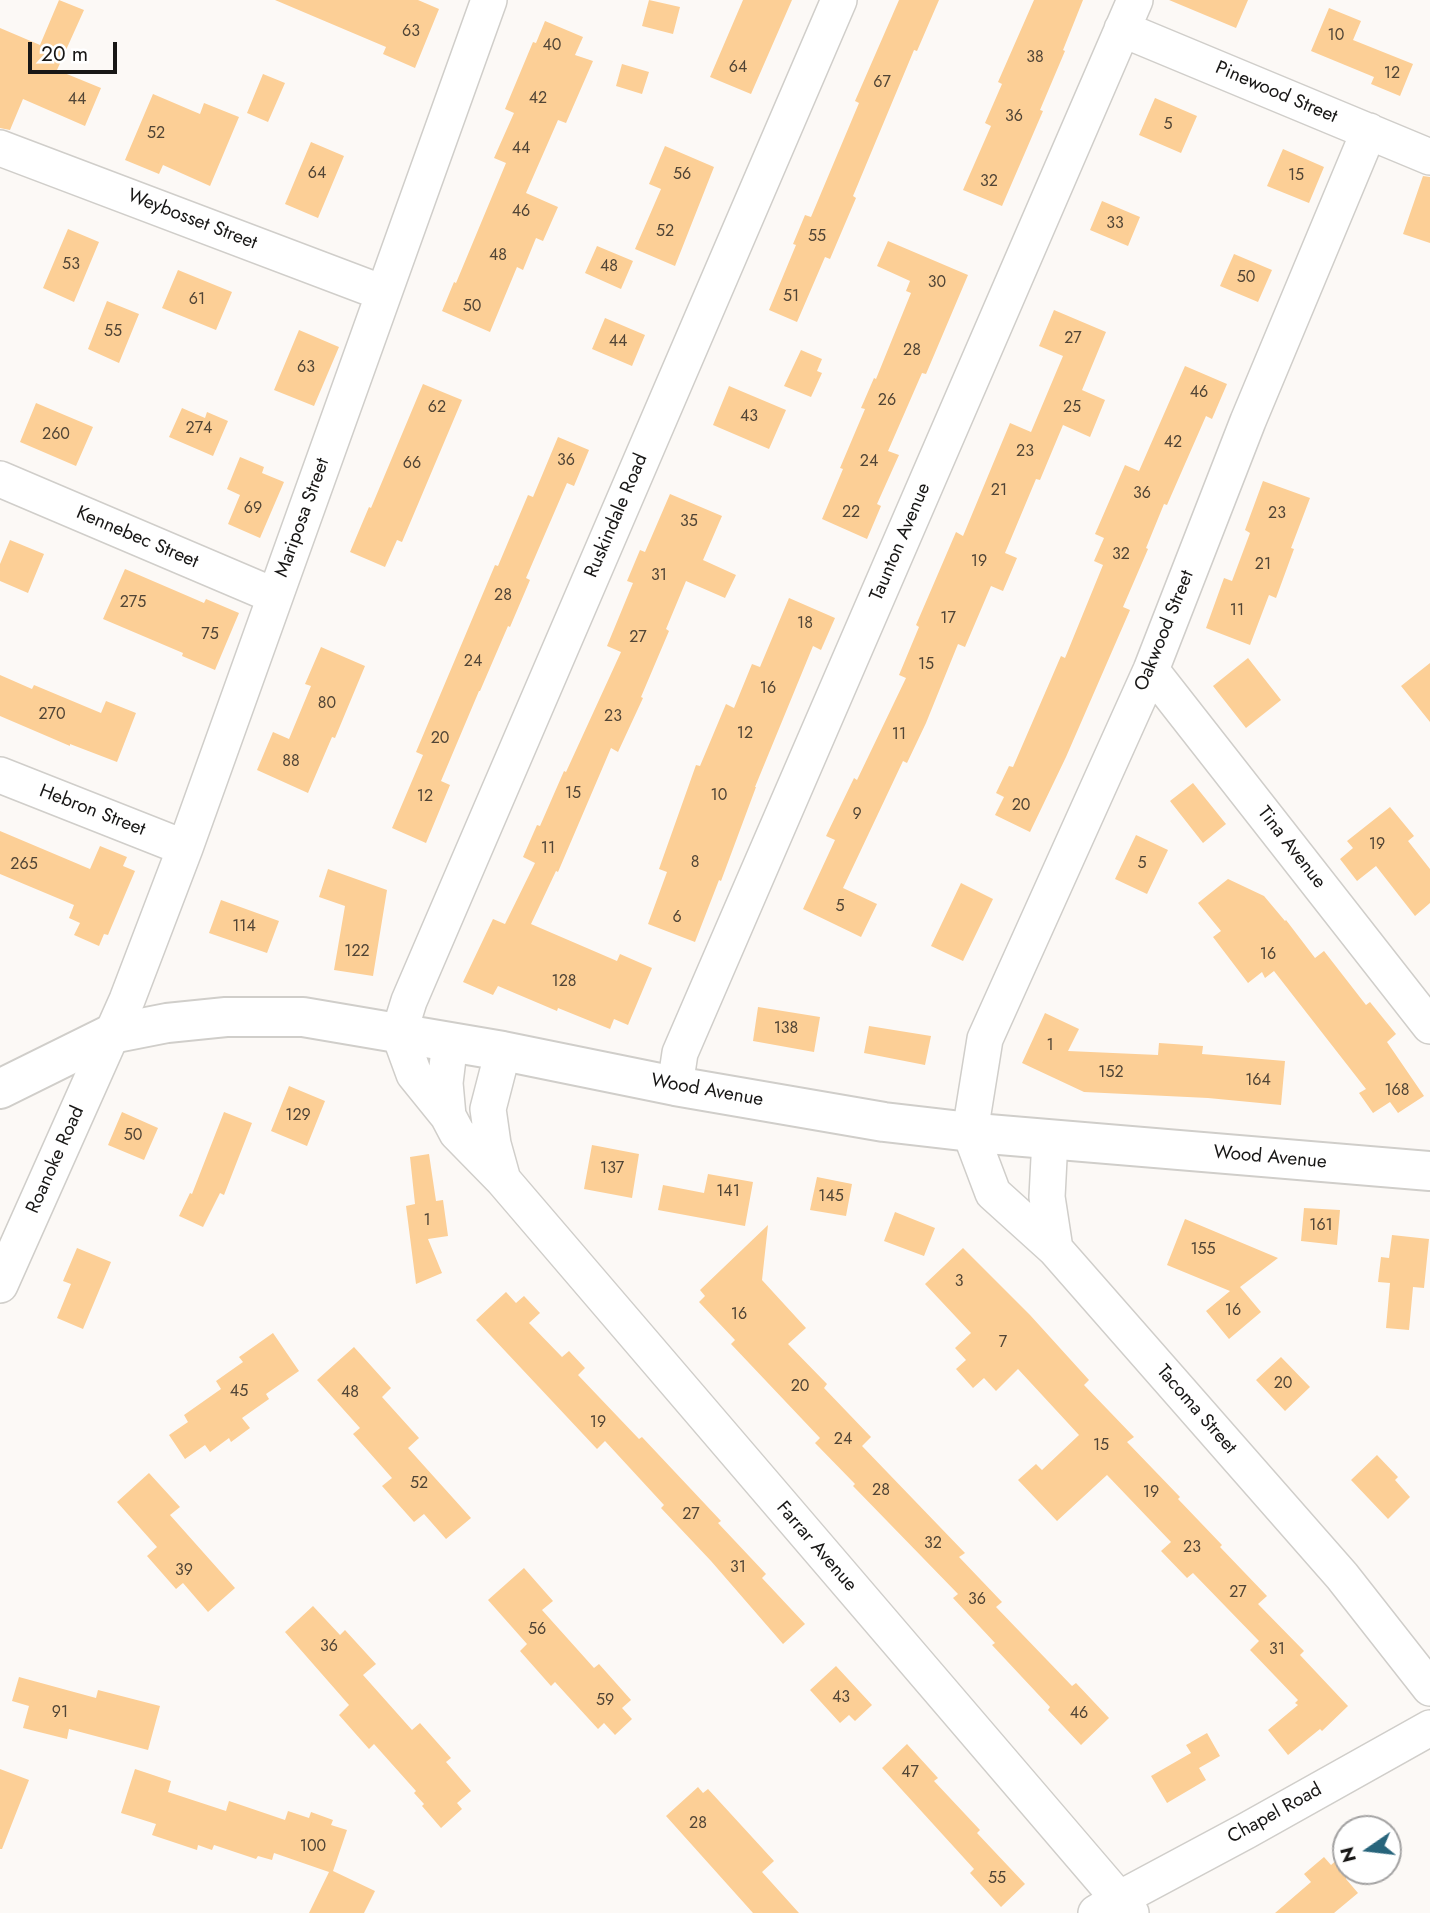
<!DOCTYPE html>
<style>
body{margin:0}
#map{position:relative;width:1430px;height:1913px;overflow:hidden;background:#fcf9f6;font-family:Jost,sans-serif}
canvas{display:block}
.north{position:absolute;left:1332px;top:1815px;width:70px;height:70px;box-sizing:border-box;background:#fff;border:2px solid #a3a2a2;border-radius:50%;rotate:256deg;font-size:19px;font-weight:700;line-height:28px;text-align:center;color:#181716}
.north::after{content:'';display:block;margin:auto;width:24px;height:32px;background:#27647b;clip-path:polygon(50% 0,100% 100%,50% 72%,0 100%)}
.scale{position:absolute;left:28px;top:42px;width:89px;height:32px;box-sizing:border-box;border:4px solid #181716;border-top:0;padding-left:9px;font-size:21px;line-height:24px;white-space:nowrap;color:#181716;-webkit-text-stroke:5px #fff;paint-order:stroke}
</style>
<div id="map">
<canvas width="1430" height="1913"></canvas>
<div class="north">N</div>
<div class="scale">20 m</div>
</div>
<script>
const context = document.querySelector('canvas').getContext('2d');
context.lineJoin = 'round';
function fill(path, color) { context.fillStyle = color; context.fill(path, 'evenodd'); }
function strokePath(path, color, width, dash) { context.strokeStyle = color; context.lineWidth = width; context.lineCap = dash ? 'butt' : 'round'; context.setLineDash(dash || []); context.stroke(path); }
function write(font, color, halo, rows, align = 'center') {
  context.font = font + ' Jost,sans-serif'; context.lineWidth = 6; context.setLineDash([]); context.textBaseline = 'middle'; context.strokeStyle = halo; context.fillStyle = color; for (const [text, x, y, turn = 0] of rows) {
    context.save(); context.translate(x, y); context.rotate((+turn || 0) * Math.PI / 180); context.textAlign = isNaN(turn) ? turn : align; if (halo) context.strokeText(text, 0, 0); context.fillText(text, 0, 0); context.restore();
  }
}
const building = new Path2D(`
 M59,0L84,10L57,70L101,88L85,126L23,99L10,130L0,128V28L40,45Z
 M275,0H418L439,9L415,68L383,54L386,47Z
 M649,0L680,7L673,34L642,26Z
 M743,0H792L751,94L710,77Z
 M899,0H939L917,51L914,50L853,196L856,198L830,259L825,257L797,322L769,310L796,245L793,244L805,215L811,217L859,103L855,101Z
 M1034,0H1083L1063,50L1065,51L1040,110L1043,111L1002,206L963,190L991,126L985,123L1002,84L998,82Z
 M1169,0H1248L1236,28Z
 M1329,8L1361,21L1353,40L1413,64L1400,96L1371,84L1374,77L1311,51Z
 M545,21L583,37L575,55L593,61L566,123L558,120L526,193L558,207L543,241L536,238L523,270L517,267L490,332L442,311L454,282L456,283L506,163L494,158L514,113L505,109L533,42L536,43Z
 M622,64L649,72L642,94L616,86Z
 M263,74L285,83L268,122L247,113Z
 M153,94L200,114L204,103L239,117L210,186L163,165L159,174L125,160Z
 M1155,98L1197,116L1181,153L1139,135Z
 M311,142L344,156L318,218L285,204Z
 M665,146L714,167L675,266L635,249L661,189L649,184Z
 M1283,149L1324,167L1309,203L1267,186Z
 M1423,176L1430,177V243L1403,234Z
 M1102,201L1140,217L1128,246L1090,230Z
 M68,229L99,242L74,302L43,288Z
 M888,241L968,275L926,374L922,373L888,451L899,455L877,504L881,506L867,539L822,519L843,469L840,468L865,409L861,408L874,378L876,379L911,293L906,291L910,281L877,266Z
 M597,246L633,261L621,289L585,273Z
 M1234,254L1272,270L1258,302L1220,286Z
 M178,270L232,292L216,330L162,308Z
 M107,301L139,314L119,363L88,349Z
 M1054,310L1106,332L1082,390L1105,400L1090,437L1063,425L1040,480L1036,479L1005,553L1017,558L1003,591L991,586L965,647L958,644L926,723L907,763L903,761L843,888L877,904L861,937L803,909L835,840L826,836L854,778L857,780L906,678L899,675L919,627L916,625L956,532L963,536L1010,423L1031,432L1063,356L1039,346Z
 M605,318L645,335L632,366L592,349Z
 M299,330L339,347L314,406L274,390Z
 M801,350L822,359L817,371L822,373L811,397L784,386Z
 M1185,366L1227,384L1212,419L1206,416L1167,505L1164,504L1146,548L1148,549L1123,607L1130,610L1066,757L1030,832L995,815L1004,797L996,793L1009,766L1013,767L1061,656L1065,658L1103,565L1094,561L1104,538L1095,534L1125,465L1139,471Z
 M423,384L462,400L402,542L397,540L385,567L350,552L369,507L371,508Z
 M729,386L786,410L769,449L713,425Z
 M36,403L93,427L76,466L20,442Z
 M182,408L205,418L207,412L228,421L213,456L169,437Z
 M558,437L589,450L574,486L567,483L526,578L530,580L510,627L508,626L480,691H479L441,781L450,785L426,843L392,828L423,755L416,752L495,565L498,566L528,495L533,497Z
 M240,457L264,467L262,473L284,482L260,538L228,524L240,495L227,489Z
 M1263,481L1310,498L1291,548L1294,549L1276,598L1269,595L1250,645L1206,628L1224,578L1232,581L1250,533L1245,530Z
 M670,494L722,516L703,560L736,575L725,598L686,581L666,629L669,631L641,697L643,698L618,752L611,748L558,872L556,871L531,924L617,961L620,954L652,968L628,1025L614,1019L610,1029L558,1008L557,1011L498,986L493,995L463,982L493,919L505,924L535,863L523,857L537,825L540,826L564,771L566,772L621,652L607,646L633,583L627,581L640,550L645,552Z
 M10,540L44,554L28,593L0,581V564Z
 M125,569L204,603L206,599L239,613L215,670L182,656L183,653L103,619Z
 M789,598L835,618L821,650L813,646L755,787H756L721,881L719,880L695,942L648,924L667,872L659,869L696,765L700,766L726,704L734,708L752,664L760,667Z
 M321,647L365,666L335,738L332,737L308,793L257,770L273,732L289,739L311,686L305,684Z
 M1248,658L1281,700L1246,728L1213,686Z
 M1430,663V722L1401,686Z
 M0,675L32,689L34,685L101,713L106,701L136,713L117,762L70,744V746L0,716Z
 M1193,783L1226,824L1203,843L1170,801Z
 M1390,807L1414,836L1408,841L1430,869V903L1415,916L1376,866L1357,881L1340,859L1353,848L1347,841Z
 M0,831L90,869L100,846L127,857L123,866L135,871L108,935L104,934L99,946L74,935L80,923L69,918L74,905L0,874Z
 M1136,835L1168,850L1147,894L1115,879Z
 M328,869L387,890L373,976L334,970L345,906L319,897Z
 M1228,879L1264,896L1285,921L1286,920L1315,958L1324,951L1366,1005L1370,1002L1396,1034L1387,1042L1424,1096L1398,1113L1390,1102L1373,1113L1359,1093L1366,1089L1274,971L1265,978L1262,972L1248,983L1213,937L1221,931L1198,903Z
 M961,883L993,899L963,961L931,946Z
 M221,900L279,921L267,953L209,933Z
 M758,1007L820,1017L814,1052L753,1041Z
 M1045,1013L1079,1029L1068,1051L1158,1055L1159,1043L1203,1046L1202,1054L1285,1061L1281,1105L1208,1098L1084,1092L1022,1063Z
 M869,1026L931,1036L925,1065L864,1053Z
 M289,1086L325,1101L307,1146L271,1131Z
 M122,1112L158,1128L144,1160L108,1145Z
 M224,1112L252,1123L224,1195L220,1193L203,1227L179,1216L190,1193L192,1194Z
 M592,1145L639,1154L632,1198L584,1189Z
 M429,1154L436,1201L443,1200L448,1236L428,1239L442,1273L416,1284L406,1206L415,1204L410,1157Z
 M708,1174L753,1182L745,1226L658,1210L663,1185L704,1193Z
 M817,1177L852,1184L846,1216L810,1210Z
 M1304,1208L1340,1210L1337,1245L1301,1241Z
 M895,1212L935,1228L924,1256L884,1241Z
 M1185,1219L1278,1258L1240,1287L1261,1312L1229,1339L1206,1311L1230,1291L1167,1265Z
 M768,1225L762,1280L806,1328L788,1344L827,1384L824,1388L871,1437L862,1446L965,1553L959,1557L1002,1602L996,1607L1072,1686L1076,1683L1109,1718L1081,1745L1048,1710L1050,1707L992,1645L995,1643L953,1598L958,1594L853,1486L855,1484L815,1443L820,1438L731,1344L735,1340L699,1302L705,1296L700,1290Z
 M1392,1235L1429,1239L1424,1288L1413,1287L1409,1330L1386,1328L1390,1283L1378,1282L1381,1257L1389,1258Z
 M77,1248L111,1262L83,1329L57,1318L71,1284L63,1281Z
 M963,1248L1030,1315L1089,1380L1084,1385L1134,1437L1127,1442L1180,1497L1178,1499L1222,1545L1220,1547L1267,1596L1258,1604L1304,1651L1300,1655L1348,1706L1322,1731L1320,1729L1288,1755L1268,1730L1298,1705L1295,1703L1298,1700L1250,1650L1259,1641L1193,1573L1187,1578L1161,1551L1171,1542L1107,1475L1057,1521L1018,1480L1036,1464L1042,1470L1079,1435L1018,1369L996,1391L984,1378L973,1388L956,1369L966,1360L955,1348L971,1333L925,1284Z
 M506,1292L516,1303L524,1296L540,1313L529,1323L562,1357L569,1351L585,1368L578,1375L639,1439L642,1437L721,1521L718,1523L766,1574L762,1578L805,1624L783,1644L711,1561L661,1508L664,1505L605,1441L597,1449L476,1320Z
 M273,1333L299,1371L266,1394L269,1399L242,1418L250,1428L231,1442L229,1438L210,1452L205,1445L185,1459L169,1435L188,1422L184,1415L221,1389L216,1381L243,1362L239,1357Z
 M354,1347L391,1388L382,1397L419,1438L408,1448L471,1518L446,1539L424,1514L414,1522L382,1486L392,1478L353,1434L360,1428L317,1380Z
 M1281,1357L1310,1387L1285,1411L1256,1380Z
 M1377,1455L1398,1477L1395,1480L1410,1497L1388,1519L1351,1480Z
 M149,1473L180,1507L170,1515L235,1588L208,1612L183,1583L176,1589L147,1556L157,1547L117,1502Z
 M524,1568L553,1601L542,1610L594,1668L599,1664L631,1700L622,1708L632,1719L615,1735L604,1723L598,1729L555,1682L551,1686L520,1651L527,1644L488,1600Z
 M313,1606L340,1635L345,1630L376,1664L363,1675L412,1730L420,1723L451,1758L446,1762L471,1791L457,1803L462,1809L441,1828L422,1806L424,1804L414,1793L416,1791L374,1744L369,1749L339,1715L349,1705L285,1632Z
 M836,1666L872,1705L855,1721L849,1715L840,1723L810,1690Z
 M19,1677L96,1698L98,1690L160,1706L148,1750L69,1729L67,1739L23,1728L29,1706L12,1701Z
 M1207,1733L1220,1756L1199,1768L1206,1780L1167,1803L1151,1776L1191,1753L1186,1745Z
 M907,1744L938,1778L934,1781L980,1830L977,1833L1025,1884L1001,1907L970,1873L974,1869L882,1768Z
 M0,1769L29,1780L2,1849H0Z
 M135,1769L171,1781L168,1792L226,1811L229,1801L285,1820L288,1811L309,1818L311,1812L333,1820L331,1825L347,1830L333,1871L375,1891L364,1913H309L329,1872L274,1853L272,1860L258,1856L256,1859L214,1845L212,1850L198,1845L197,1850L152,1835L156,1824L121,1813Z
 M698,1787L703,1793L708,1789L774,1861L762,1872L799,1913H753L666,1816Z
 M1346,1852V1879L1358,1893L1334,1913H1275L1311,1882L1304,1874L1324,1857L1331,1865Z`);
const minor = new Path2D(`
 M839,0L409,1001L399,1033L414,1074L448,1116L457,1133L503,1180L1131,1913
 M1122,29L1430,157
 M1369,131L1248,421L1151,670L985,1039L970,1132L993,1193L1055,1249L1342,1576L1430,1688
 M0,148L383,293
 M0,479L275,596
 M1151,670L1430,1026
 M0,775L185,848
 M503,1051L488,1109L493,1144L503,1180
 M675,1086L680,1053L1135,0
 M448,1116L445,1083L450,1042
 M1050,1139L1047,1197L1055,1249
 M0,1285L127,1000L185,848L489,0
 M1096,1913L1119,1899L1246,1831L1430,1728`);
const secondary = new Path2D(`
 M0,1089L111,1034L167,1023L226,1017H303L503,1051L675,1086L884,1122L988,1134L1430,1171`);
const numberNames = [
 ["63",411,32],
 ["10",1336,36],
 ["40",552,46],
 ["38",1035,58],
 ["64",738,68],
 ["12",1392,74],
 ["67",882,83],
 ["42",538,99],
 ["44",77,100],
 ["36",1014,117],
 ["5",1168,125],
 ["52",156,134],
 ["44",521,149],
 ["64",317,174],
 ["56",682,175],
 ["15",1296,176],
 ["32",989,182],
 ["46",521,212],
 ["33",1115,224],
 ["52",665,232],
 ["55",817,237],
 ["48",498,256],
 ["53",71,265],
 ["48",609,267],
 ["50",1246,278],
 ["30",937,283],
 ["51",791,297],
 ["61",197,300],
 ["50",472,307],
 ["55",113,332],
 ["27",1073,339],
 ["44",618,342],
 ["28",912,351],
 ["63",306,368],
 ["46",1199,393],
 ["26",887,401],
 ["62",437,408],
 ["25",1072,408],
 ["43",749,417],
 ["274",199,429],
 ["260",56,435],
 ["42",1173,443],
 ["23",1025,452],
 ["36",566,461],
 ["24",869,462],
 ["66",412,464],
 ["21",999,491],
 ["36",1142,494],
 ["69",253,509],
 ["22",851,513],
 ["23",1277,514],
 ["35",689,522],
 ["32",1121,555],
 ["19",979,562],
 ["21",1263,565],
 ["31",659,576],
 ["28",503,596],
 ["275",133,603],
 ["11",1237,611],
 ["17",948,619],
 ["18",805,624],
 ["75",210,635],
 ["27",638,638],
 ["24",473,662],
 ["15",926,665],
 ["16",768,689],
 ["80",327,704],
 ["270",52,715],
 ["23",613,717],
 ["12",745,734],
 ["11",899,735],
 ["20",440,739],
 ["88",291,762],
 ["15",573,794],
 ["10",719,796],
 ["12",425,797],
 ["20",1021,806],
 ["9",857,815],
 ["19",1377,845],
 ["11",548,849],
 ["8",695,863],
 ["5",1142,864],
 ["265",24,865],
 ["5",840,907],
 ["6",677,918],
 ["114",244,927],
 ["122",357,952],
 ["16",1268,955],
 ["128",564,982],
 ["138",786,1029],
 ["1",1050,1046],
 ["152",1111,1073],
 ["164",1258,1081],
 ["168",1397,1091],
 ["129",298,1116],
 ["50",133,1136],
 ["137",612,1169],
 ["141",728,1192],
 ["145",831,1197],
 ["1",427,1221],
 ["161",1321,1226],
 ["155",1203,1250],
 ["3",959,1282],
 ["16",1233,1311],
 ["16",739,1315],
 ["7",1003,1343],
 ["20",1283,1384],
 ["20",800,1387],
 ["45",239,1392],
 ["48",350,1393],
 ["19",598,1423],
 ["24",843,1440],
 ["15",1101,1446],
 ["52",419,1484],
 ["28",881,1491],
 ["19",1151,1493],
 ["27",691,1515],
 ["32",933,1544],
 ["23",1192,1548],
 ["31",738,1568],
 ["39",184,1571],
 ["27",1238,1593],
 ["36",977,1600],
 ["56",537,1630],
 ["36",329,1647],
 ["31",1277,1650],
 ["43",841,1698],
 ["59",605,1701],
 ["91",60,1713],
 ["46",1079,1714],
 ["47",910,1773],
 ["28",698,1824],
 ["100",313,1847],
 ["55",997,1879]
];
const streetNames = [
 ["Pinewood Street",1276,93,23],
 ["Weybosset Street",192,220,21],
 ["Ruskindale Road",617,516,-67],
 ["Mariposa Street",303,518,-70],
 ["Kennebec Street",137,538,23],
 ["Taunton Avenue",901,542,-67],
 ["Oakwood Street",1165,631,-68],
 ["Hebron Street",92,811,21],
 ["Tina Avenue",1291,848,52],
 ["Wood Avenue",707,1091,10],
 ["Wood Avenue",1270,1158,5],
 ["Roanoke Road",56,1160,-66],
 ["Tacoma Street",1196,1410,49],
 ["Farrar Avenue",816,1547,49],
 ["Chapel Road",1275,1814,-29]
];
fill(building, '#fccf96');
strokePath(minor, '#d0ceca', 38);
strokePath(secondary, '#d0ceca', 42);
strokePath(minor, '#fff', 35);
strokePath(secondary, '#fff', 38);
write('16px', '#514536', null, numberNames);
write('19px', '#181716', '#fff', streetNames);
</script>
